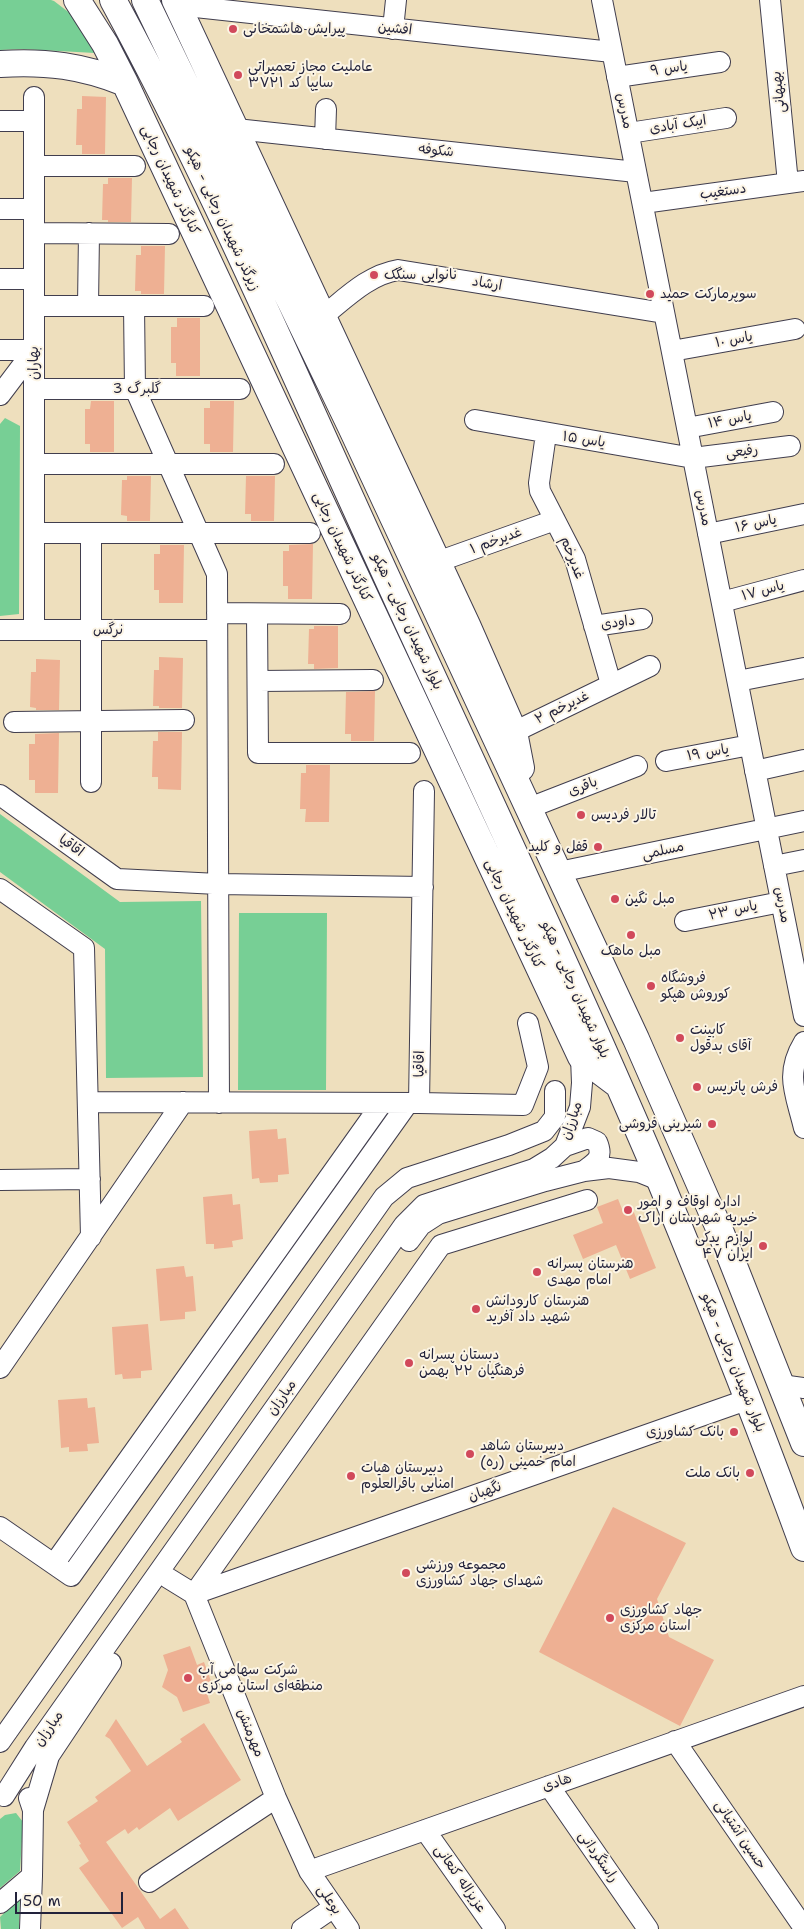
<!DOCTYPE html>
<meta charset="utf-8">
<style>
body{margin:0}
#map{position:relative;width:804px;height:1929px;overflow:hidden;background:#eedfbd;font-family:"Shantell Sans",sans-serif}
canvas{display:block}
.scale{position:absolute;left:15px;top:1892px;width:108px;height:22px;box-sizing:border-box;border:2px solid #22223b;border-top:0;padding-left:6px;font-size:15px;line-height:18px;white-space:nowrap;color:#22223b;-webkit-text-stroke:4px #fcf5e5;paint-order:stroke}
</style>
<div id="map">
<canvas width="804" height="1929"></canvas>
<div class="scale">50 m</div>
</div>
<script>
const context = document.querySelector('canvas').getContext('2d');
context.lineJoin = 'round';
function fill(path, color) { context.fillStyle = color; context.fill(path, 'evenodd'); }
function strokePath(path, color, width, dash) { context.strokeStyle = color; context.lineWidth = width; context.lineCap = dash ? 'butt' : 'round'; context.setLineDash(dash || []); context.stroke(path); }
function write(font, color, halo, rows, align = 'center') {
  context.font = font + ' "Shantell Sans","Playpen Sans Arabic",sans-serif'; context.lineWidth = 4; context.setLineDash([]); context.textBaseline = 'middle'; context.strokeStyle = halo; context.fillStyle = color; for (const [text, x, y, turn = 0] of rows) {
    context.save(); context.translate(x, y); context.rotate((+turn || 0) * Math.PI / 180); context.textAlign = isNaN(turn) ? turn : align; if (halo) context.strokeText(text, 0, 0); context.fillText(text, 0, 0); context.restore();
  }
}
const green = new Path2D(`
 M0,0H51L54,1L71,14L95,53L22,49L0,50Z
 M5,418L20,426L19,614L0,616V424Z
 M0,814L120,902L201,901L203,1077L106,1078L105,949L0,872Z
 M239,913H327L326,1090H238Z
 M16,1813L23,1822L20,1871L0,1888V1819L5,1815Z
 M20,1898L19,1929H1L0,1917Z`);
const building = new Path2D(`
 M82,96L106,97L105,154H82V145H76L77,109H82Z
 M108,178H132L131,222H108V220H102L103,184H108Z
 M141,246H165L164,294H141V291H135L136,255H141Z
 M177,318H200V376H176V363H171V327H177Z
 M91,401H114V452H90V444H85V409H90Z
 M210,401H234L233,452H210V444H204V408H210Z
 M127,476H151L150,521H127V516L121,515L122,480H127Z
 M246,476H275L274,521H251V514H245Z
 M313,544L312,599H288V586H283V551H289V545Z
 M160,545H184L183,603H159V590H154V554H160Z
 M314,626H338V668L314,669V664H308L309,629H314Z
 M159,657L183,658L182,708H159V706H153L154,670H159Z
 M36,659L60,660L59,710H36V708L30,707L31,672H36Z
 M375,691L374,741H351V734H345L346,692Z
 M158,732H182L181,790L158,789V777H152L153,741H158Z
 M59,733L58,793H35V780H29V744H35V734Z
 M306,765H330L329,822H305L306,809H300L301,773H306Z
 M277,1129L278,1139L286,1138L289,1174L278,1175V1182L260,1183L259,1178L252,1179L249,1131Z
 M232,1194L233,1205L240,1204L243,1239L232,1241L233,1247L214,1249V1244H206L203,1197Z
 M618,1199L622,1209L631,1205L656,1268L630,1279L616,1245L583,1259L573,1235L603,1223L597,1207Z
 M184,1266L186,1277L193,1276L196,1311L185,1312V1319L160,1321L156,1269Z
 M148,1324L152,1370L141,1371V1378L123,1379L122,1374L115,1375L112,1327Z
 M87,1398L88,1408L95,1407L99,1443L87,1444L88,1451L69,1452V1447L61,1448L58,1400Z
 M613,1507L686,1543L657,1599L669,1637L714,1660L680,1726L539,1652Z
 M190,1646L197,1665L204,1662L211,1681L204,1684L210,1703L183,1712L177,1697L162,1687L168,1670L163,1655Z
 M116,1719L147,1766L182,1742L180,1739L204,1723L241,1780L178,1821L170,1808L139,1830L137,1827L128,1834L125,1829L106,1842L160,1919L175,1908L189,1929H145L138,1917L122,1928L79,1868L89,1861L79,1845L81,1844L67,1822L98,1801L95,1797L131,1771L110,1739L105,1736Z`);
const minor = new Path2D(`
 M602,0L804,1016
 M770,0L788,183
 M177,5L612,52
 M393,29L396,0
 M617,77L720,62
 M34,97V630
 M0,121H34
 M236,129L636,172
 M629,133L726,118
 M325,139L326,109
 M34,166H135
 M643,203L804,181
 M0,209H34
 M34,233L169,234
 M0,279H34
 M34,306H204
 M88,306L89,233
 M134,306L135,389L217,574L219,1103
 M322,317C346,298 368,275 398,270L664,313
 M0,350H34
 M672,351L795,329
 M34,389H240
 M0,395L34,350
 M475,420L693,458L790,446
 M687,428L773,412
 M546,434L539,483L540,491L575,559L611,684
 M34,464H274
 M34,533H310
 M91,533V782
 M708,534L804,514
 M437,562L555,520
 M722,602L804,580
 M217,613L340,614
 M257,614L258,753H410
 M594,626L642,619
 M0,630H217
 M258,681L373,680
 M738,681L804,668
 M14,722L184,720
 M514,732L650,666
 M666,761L750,745
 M755,771L804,760
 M0,795L117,879L218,884L423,887
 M529,808L637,766
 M774,866L804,860
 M559,872L804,821
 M0,889L84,948L91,1237
 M685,921L781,902
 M804,1042C784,1075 796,1094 804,1128
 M88,1102L419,1103L523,1105L538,1067L528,1023
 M419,1103L424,791
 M565,1146L588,1138L597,1142C604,1158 596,1162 584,1171
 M0,1180L90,1179
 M409,1241L421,1225L438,1214L545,1181L584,1171L609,1168L639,1172L659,1180
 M0,1368L183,1102
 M781,1385L804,1388
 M0,1527L71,1576L408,1103
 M54,1564L382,1103
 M168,1578L194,1594L276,1798L309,1871L349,1929
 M194,1594L749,1399
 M194,1594L441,1245L587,1200
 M675,1741L804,1928
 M0,1742L384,1197L407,1178L509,1145L544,1131L555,1117V1091
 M549,1786L648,1929
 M4,1796L35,1747L404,1225L424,1205L534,1169L552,1158L565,1146L580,1107L582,1083L581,1057
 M33,1810L49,1756L111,1663
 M425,1830L495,1929
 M309,1871L804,1696
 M149,1882L276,1798
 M0,1903L32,1876L33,1810L29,1798
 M30,1929L32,1876
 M302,1929L334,1907`);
const major = new Path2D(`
 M77,0L105,44L125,83L581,1057L617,1084
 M113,0C220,197 307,405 401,608C489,799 579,990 661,1183C711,1304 759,1425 804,1548
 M145,0L351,427L636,1039L721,1233L804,1443
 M175,0L467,625L514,732L521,768
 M0,64C46,61 83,66 125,83`);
const markers = [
 [233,29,5,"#d1495b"],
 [238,75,5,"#d1495b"],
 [374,275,5,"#d1495b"],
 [650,294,5,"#d1495b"],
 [581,815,5,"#d1495b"],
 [598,847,5,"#d1495b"],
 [615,899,5,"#d1495b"],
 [631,935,5,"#d1495b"],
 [651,986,5,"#d1495b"],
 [680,1038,5,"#d1495b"],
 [697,1087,5,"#d1495b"],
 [712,1124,5,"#d1495b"],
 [628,1210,5,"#d1495b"],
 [763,1246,5,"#d1495b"],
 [537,1272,5,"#d1495b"],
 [476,1309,5,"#d1495b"],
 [409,1363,5,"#d1495b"],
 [734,1432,5,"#d1495b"],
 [470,1454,5,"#d1495b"],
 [750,1473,5,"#d1495b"],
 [351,1476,5,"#d1495b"],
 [406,1573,5,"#d1495b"],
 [610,1618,5,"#d1495b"],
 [188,1678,5,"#d1495b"]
];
const poiNames = [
 ["پیرایش هاشمخانی",243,29],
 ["عاملیت مجاز تعمیراتی",248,67],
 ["سایپا کد ۳۷۲۱",248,83],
 ["نانوایی سنگک",384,275],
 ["سوپرمارکت حمید",660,294],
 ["تالار فردیس",591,815],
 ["قفل و کلید",588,847,"right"],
 ["مبل نگین",625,899],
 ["مبل ماهک",631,951,"center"],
 ["فروشگاه",661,978],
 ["کوروش هپکو",661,994],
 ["کابینت",690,1030],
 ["آقای بدقول",690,1046],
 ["فرش پاتریس",707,1087],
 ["شیرینی فروشی",702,1124,"right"],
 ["اداره اوقاف و امور",638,1202],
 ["خیریه شهرستان اراک",638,1218],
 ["لوازم یدکی",753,1238,"right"],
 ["ایران ۴۷",753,1254,"right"],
 ["هنرستان پسرانه",547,1264],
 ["امام مهدی",547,1280],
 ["هنرستان کارودانش",486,1301],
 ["شهید داد آفرید",486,1317],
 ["دبستان پسرانه",419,1355],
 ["فرهنگیان ۲۲ بهمن",419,1371],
 ["بانک کشاورزی",724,1432,"right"],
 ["دبیرستان شاهد",480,1446],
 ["امام خمینی (ره)",480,1462],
 ["دبیرستان هیات",361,1468],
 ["امنایی باقرالعلوم",361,1484],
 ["بانک ملت",740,1473,"right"],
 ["مجموعه ورزشی",416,1565],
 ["شهدای جهاد کشاورزی",416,1581],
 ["جهاد کشاورزی",620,1610],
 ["استان مرکزی",620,1626],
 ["شرکت سهامی آب",198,1670],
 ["منطقه‌ای استان مرکزی",198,1686]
];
const streetNames = [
 ["افشین",395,29,6],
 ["یاس ۹",669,69,-8],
 ["بهبهانی",779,92,-96],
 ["مدرس",624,111,78],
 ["ایبک آبادی",678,125,-9],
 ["شکوفه",436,151,6],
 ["کنارگذر شهیدان رجایی",170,180,65],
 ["دستغیب",723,192,-8],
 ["زیرگذر شهیدان رجایی - هپکو",222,219,65],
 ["ارشاد",487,284,9],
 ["یاس ۱۰",734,340,-10],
 ["بهاران",34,363,-90],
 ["گلبرگ 3",137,389],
 ["یاس ۱۴",730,420,-11],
 ["یاس ۱۵",584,440,9],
 ["رفیعی",742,452,-7],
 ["مدرس",703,508,79],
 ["یاس ۱۶",756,524,-12],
 ["غدیرخم ۱",496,541,-20],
 ["کنارگذر شهیدان رجایی",342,547,65],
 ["غدیرخم",572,558,69],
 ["یاس ۱۷",763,591,-15],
 ["بلوار شهیدان رجایی - هپکو",407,622,65],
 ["داودی",618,623,-8],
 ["نرگس",108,630],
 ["غدیرخم ۲",562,708,-26],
 ["یاس ۱۹",708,753,-10],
 ["باقری",583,787,-21],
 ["اقاقیا",71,846,36],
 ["مسلمی",663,851,-12],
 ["مدرس",782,905,79],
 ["یاس ۲۳",733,911,-12],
 ["کنارگذر شهیدان رجایی",514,914,65],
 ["بلوار شهیدان رجایی - هپکو",575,990,66],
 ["اقاقیا",420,1064,-89],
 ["مبارزان",572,1121,-71],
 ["بلوار شهیدان رجایی - هپکو",733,1363,68],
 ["مبارزان",282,1398,-55],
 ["نگهبان",485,1492,-19],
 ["مبارزان",49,1729,-55],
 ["مهرمنش",250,1733,68],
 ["هادی",557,1783,-19],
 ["حسین آشتیانی",740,1835,56],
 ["راستگردانی",598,1857,55],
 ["عزیزاله کنعانی",460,1879,55],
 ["بوعلی",329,1900,56]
];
fill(green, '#77cf95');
fill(building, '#eeb093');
strokePath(minor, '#413e4e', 22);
strokePath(major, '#413e4e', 28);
strokePath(minor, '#fff', 20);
strokePath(major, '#fff', 26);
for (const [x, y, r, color] of markers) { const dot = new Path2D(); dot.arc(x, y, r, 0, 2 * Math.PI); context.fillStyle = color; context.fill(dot); strokePath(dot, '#fcf5e5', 2); }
write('14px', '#22223b', '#fcf5e5', poiNames, 'left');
write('14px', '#22223b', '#fcf5e5', streetNames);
</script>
